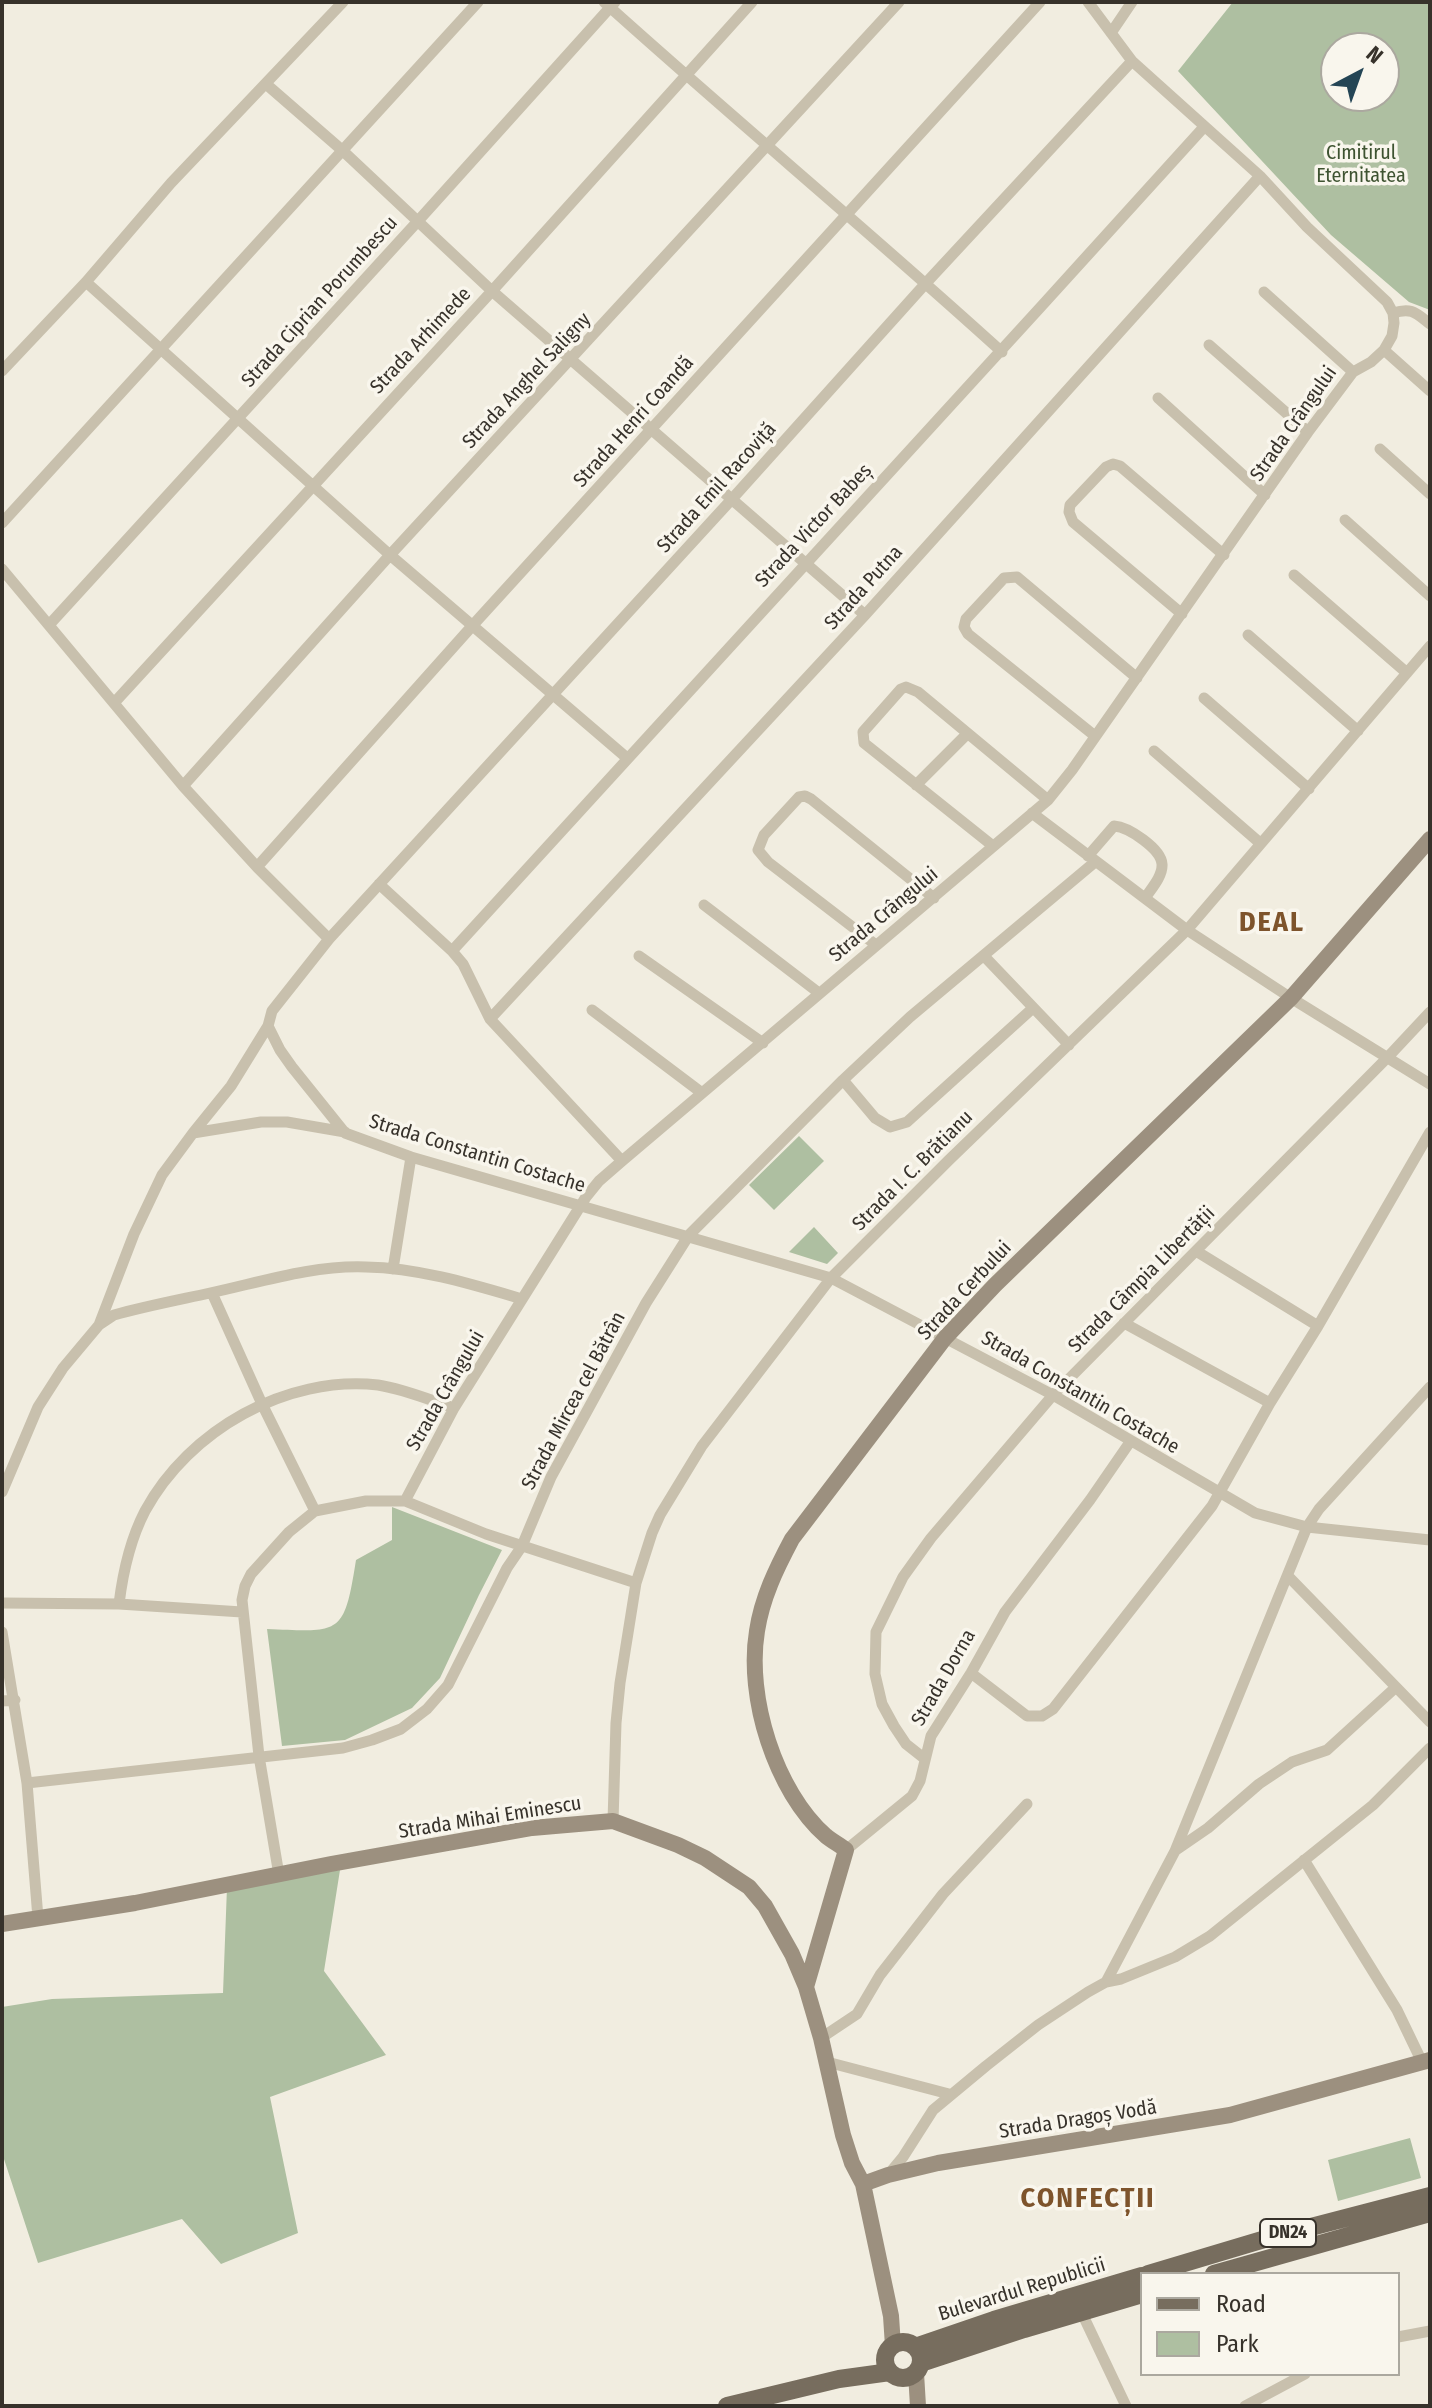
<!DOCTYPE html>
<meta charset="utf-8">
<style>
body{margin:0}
#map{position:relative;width:1432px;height:2408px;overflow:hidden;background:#f1ede0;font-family:"Fira Sans Condensed",sans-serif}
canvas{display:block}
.frame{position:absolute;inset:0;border:4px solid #37322b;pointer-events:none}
.legend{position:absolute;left:1140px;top:2272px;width:260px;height:104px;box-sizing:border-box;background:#f9f6ed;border:2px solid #aba89f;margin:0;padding:10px 14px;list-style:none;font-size:24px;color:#37322b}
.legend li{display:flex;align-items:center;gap:16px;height:40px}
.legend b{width:40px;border:2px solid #aba89f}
.north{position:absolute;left:1320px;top:32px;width:80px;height:80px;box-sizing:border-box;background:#f9f6ed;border:2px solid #aba89f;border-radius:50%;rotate:41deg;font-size:22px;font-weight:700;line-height:32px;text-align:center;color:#37322b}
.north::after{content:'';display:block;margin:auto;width:28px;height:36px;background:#244555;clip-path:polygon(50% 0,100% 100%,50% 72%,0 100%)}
</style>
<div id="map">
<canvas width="1432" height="2408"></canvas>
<div class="frame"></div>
<ul class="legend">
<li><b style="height:10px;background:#776d5e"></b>Road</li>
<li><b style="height:22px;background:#aebfa1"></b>Park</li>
</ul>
<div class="north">N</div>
</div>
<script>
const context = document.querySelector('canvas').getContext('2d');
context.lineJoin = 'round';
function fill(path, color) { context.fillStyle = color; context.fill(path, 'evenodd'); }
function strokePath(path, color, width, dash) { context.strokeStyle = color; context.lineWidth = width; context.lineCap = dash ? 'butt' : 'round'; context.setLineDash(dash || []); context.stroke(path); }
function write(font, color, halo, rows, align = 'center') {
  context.font = font + ' "Fira Sans Condensed",sans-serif'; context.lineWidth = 7; context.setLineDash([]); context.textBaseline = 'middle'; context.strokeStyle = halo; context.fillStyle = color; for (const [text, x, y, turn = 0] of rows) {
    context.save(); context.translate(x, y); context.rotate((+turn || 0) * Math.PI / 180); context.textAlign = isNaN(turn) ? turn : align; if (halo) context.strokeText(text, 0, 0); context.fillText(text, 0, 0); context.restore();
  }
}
const green = new Path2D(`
 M1233,2H1430V310L1409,302L1331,235L1178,71ZM1384,48V96H1336V48Z
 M799,1136L824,1161L774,1210L749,1185Z
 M814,1227L838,1253L827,1264L789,1252Z
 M392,1507L502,1550L479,1595L440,1678L412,1708L345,1740L282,1746L267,1629C341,1632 344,1636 356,1560L392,1540Z
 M340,1870L324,1971L386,2055L270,2097L298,2233L221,2264L182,2219L38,2263L2,2153V2007L52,1999L223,1993L227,1887Z
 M1410,2138L1421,2178L1338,2201L1328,2160Z`);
const street = new Path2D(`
 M604,2C735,120 871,233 1002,352
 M1111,33L1132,2
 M266,84L343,151L492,291L865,615
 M86,282L390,555L627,758
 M1264,292L1353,372
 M1393,313C1412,307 1416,313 1430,324
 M1209,345L1308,432
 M1384,350L1430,391
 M2,371L86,282L171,183L343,2
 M1158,398L1265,495
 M1380,449L1430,494
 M1345,520L1430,596
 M2,523L478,2
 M2,569L183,786L257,867L329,939L272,1011L268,1026L280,1050L292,1067L345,1133L411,1157L831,1278L1053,1395L1255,1513L1307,1527L1430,1540
 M1294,575L1407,673
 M1182,614L1073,522L1069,512L1070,505L1106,467L1113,464L1120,466L1224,555
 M49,625L418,221L615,2
 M1248,635L1358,731
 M1204,698L1309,789
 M114,703L492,291L752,2
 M1095,736L968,634L964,627L966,619L1004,578L1017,577L1137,678
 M1154,751L1260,843
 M916,785L967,734
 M183,786L390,555L899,2
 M1032,813L1187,930L1291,998L1430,1084
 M993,846L864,743L863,732L901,689L906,687L918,692L1048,800
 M1088,856L1114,826C1129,827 1161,849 1162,864C1163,876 1151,889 1145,898
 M257,867L473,625L1040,2
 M379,884L452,951L463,964L490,1019L622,1161
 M704,905L819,993
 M329,939L732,499L926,283L1132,61
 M876,945L768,862L758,850L764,835L799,797L805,796L811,799L934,898
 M452,951C702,675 955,403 1204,127
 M639,956L763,1043
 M984,956L1069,1045
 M592,1010L702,1093
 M490,1019L865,615L1260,176
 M843,1080L875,1118L890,1127L907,1122L1033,1008
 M193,1133L261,1122H287L345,1132
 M1196,1251L1318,1326
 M393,1269L411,1157
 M212,1293L262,1404L315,1511
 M1124,1323L1270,1403
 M99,1325L134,1234L162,1175L193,1133L231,1086L268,1026
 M2,1492L38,1407L63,1368L99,1325L114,1315C146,1306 178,1300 210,1293C261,1282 313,1265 366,1267C419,1268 471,1284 522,1299
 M405,1501L454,1408L586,1197L599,1181L622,1161L1048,800L1072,770L1308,432L1353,372L1371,362L1384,350L1392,336L1394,323L1393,313L1387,302L1307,227L1260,176L1132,61L1088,2
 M1288,1576L1430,1722
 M2,1603L119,1604
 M242,1612L119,1604C123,1571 130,1540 145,1511C189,1430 286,1375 378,1385C404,1389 430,1400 454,1408
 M2,1632L27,1783L38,1918
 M971,1673L1027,1716H1042L1053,1709L1212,1506L1270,1403L1318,1326L1430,1132
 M2,1701L15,1700
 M925,1759L906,1744L894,1726L882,1704L875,1674L876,1632L903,1577L931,1538L1053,1395L1387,1058L1430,1012
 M27,1783L343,1748L372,1740L401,1729L427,1709L448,1685L507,1568L522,1546L551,1477L646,1303L689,1235L843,1080L910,1017L1095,862
 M613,1821L616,1723L620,1683L636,1583L652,1533L660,1515L702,1446L831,1278L949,1160L1187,930L1430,646
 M846,1850L912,1796L920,1781L931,1736L971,1673L1005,1612L1090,1500L1130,1442
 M1176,1850L1208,1828L1259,1784L1292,1762L1327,1750L1395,1688
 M1304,1860L1397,2010L1422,2062
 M279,1875L259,1756L242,1600L245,1586L251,1574L289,1532L315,1511L366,1501H405L486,1534L636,1583
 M1106,1982L1175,1851L1307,1527L1319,1509L1430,1387
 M821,2038L857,2014L880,1975L943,1894L1027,1804
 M827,2062L949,2094
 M888,2175L903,2157L933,2110L986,2066L1038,2025L1088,1992L1106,1982L1121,1979L1175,1957L1210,1936L1373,1805L1430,1748
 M1079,2307L1126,2406
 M1398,2337L1430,2331
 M1245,2406L1305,2374`);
const secondary = new Path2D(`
 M2,1924L135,1903L331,1864L532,1828L613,1821L678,1845L705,1858L749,1887L765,1906L792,1954L806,1987L821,2038L843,2135L852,2163L863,2184L891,2316L893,2346
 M806,1987L846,1850C840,1845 832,1841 826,1836C775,1791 746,1697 757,1631C762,1598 776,1569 792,1539L945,1338L995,1285L1291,998L1430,839
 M863,2184L888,2175L938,2163L1230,2115L1430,2060
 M916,2373L918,2406`);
const primary = new Path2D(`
 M1148,2274L1265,2239L1430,2196
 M1214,2274L1430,2213
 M885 2360a18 18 0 1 1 36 0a18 18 0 1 1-36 0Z
 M915,2347L994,2320L1142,2276
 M921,2363L1024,2329L1142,2294
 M727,2406L839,2379L890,2372`);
const shields = [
 [1288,2233,56]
];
const shieldNames = [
 ["DN24",1288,2233]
];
const parkNames = [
 ["Cimitirul",1361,153],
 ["Eternitatea",1361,176]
];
const streetNames = [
 ["Strada Ciprian Porumbescu",320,302,-48],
 ["Strada Arhimede",421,341,-47],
 ["Strada Anghel Saligny",527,381,-47],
 ["Strada Henri Coandă",634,422,-48],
 ["Strada Crângului",1294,424,-55],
 ["Strada Emil Racoviță",717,488,-48],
 ["Strada Victor Babeș",814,526,-47],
 ["Strada Putna",864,588,-48],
 ["Strada Crângului",884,915,-40],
 ["Strada Constantin Costache",477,1154,17],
 ["Strada I. C. Brătianu",913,1171,-45],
 ["Strada Câmpia Libertății",1142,1280,-45],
 ["Strada Cerbului",965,1291,-47],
 ["Strada Crângului",446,1391,-60],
 ["Strada Constantin Costache",1080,1393,30],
 ["Strada Mircea cel Bătrân",574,1401,-62],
 ["Strada Dorna",944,1678,-60],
 ["Strada Mihai Eminescu",490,1818,-9],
 ["Strada Dragoș Vodă",1078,2120,-9],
 ["Bulevardul Republicii",1022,2290,-17]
];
const districtNames = [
 ["DEAL",1272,923],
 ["CONFECȚII",1088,2199]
];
fill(green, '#aebfa1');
strokePath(street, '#c8c0ad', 11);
strokePath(secondary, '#9c907f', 16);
strokePath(primary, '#776d5e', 18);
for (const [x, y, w] of shields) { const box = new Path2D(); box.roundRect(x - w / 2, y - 14, w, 28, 6); context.fillStyle = '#f9f6ed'; context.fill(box); strokePath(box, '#37322b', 2); }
write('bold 18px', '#37322b', null, shieldNames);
write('20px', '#3e5331', '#f9f6ed', parkNames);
write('20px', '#37322b', '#f9f6ed', streetNames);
context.letterSpacing = '2px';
write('bold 28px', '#7e542c', '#f9f6ed', districtNames);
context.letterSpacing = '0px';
</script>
